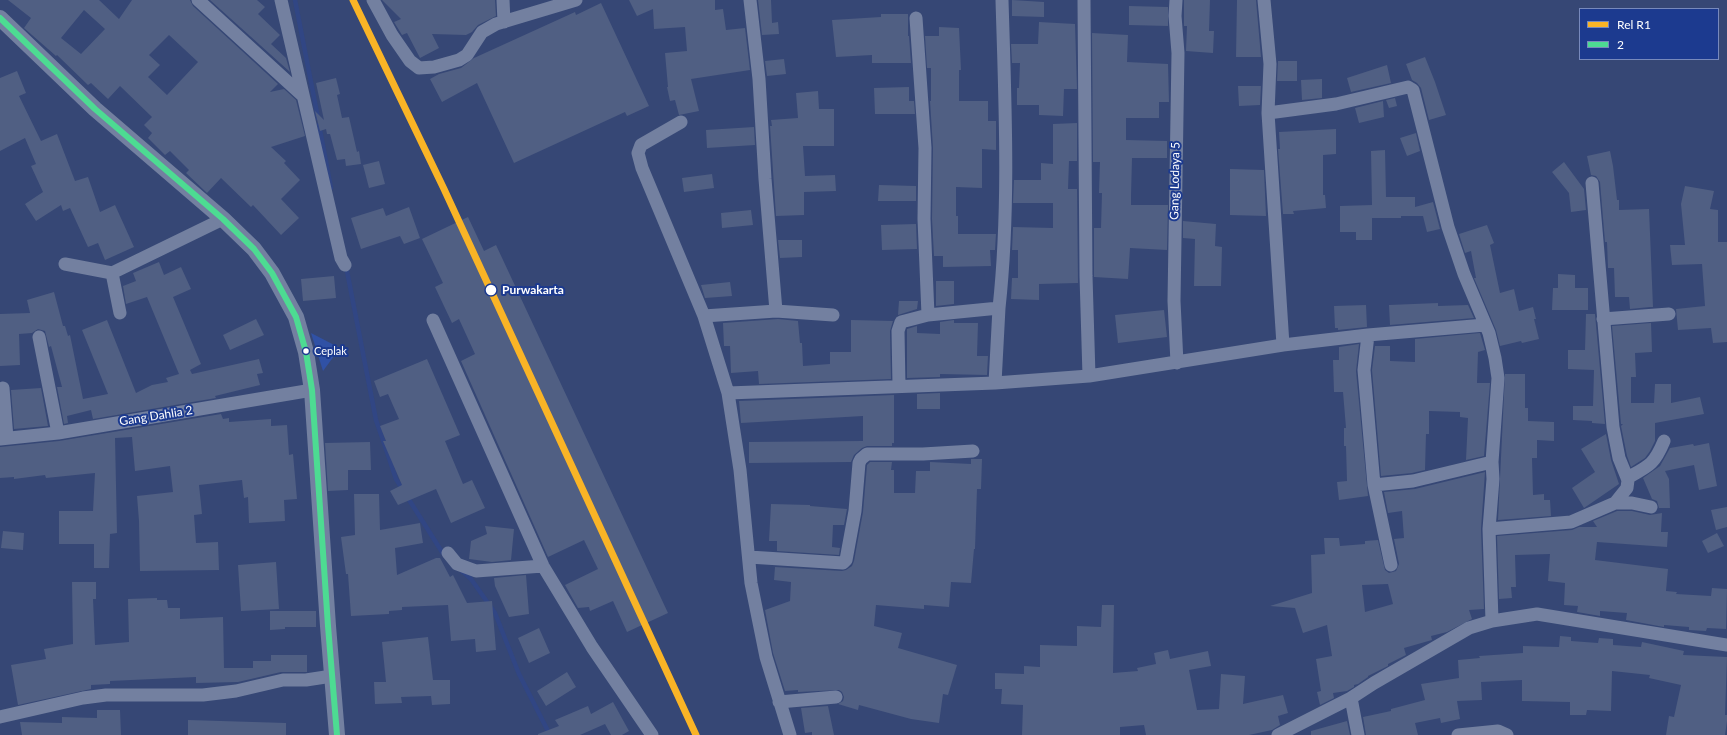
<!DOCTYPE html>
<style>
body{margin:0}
#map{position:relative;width:1727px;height:735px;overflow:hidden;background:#364775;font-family:Lato,sans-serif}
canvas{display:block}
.legend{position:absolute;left:1579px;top:8px;width:140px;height:52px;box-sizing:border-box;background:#1c3a8f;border:1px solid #7789bc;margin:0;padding:5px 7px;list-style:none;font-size:12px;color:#fff}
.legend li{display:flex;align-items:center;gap:8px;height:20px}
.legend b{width:20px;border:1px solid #7789bc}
</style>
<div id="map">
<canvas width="1727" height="735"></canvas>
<ul class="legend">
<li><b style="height:5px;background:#f9b426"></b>Rel R1</li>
<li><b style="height:5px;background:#4ddb92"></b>2</li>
</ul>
</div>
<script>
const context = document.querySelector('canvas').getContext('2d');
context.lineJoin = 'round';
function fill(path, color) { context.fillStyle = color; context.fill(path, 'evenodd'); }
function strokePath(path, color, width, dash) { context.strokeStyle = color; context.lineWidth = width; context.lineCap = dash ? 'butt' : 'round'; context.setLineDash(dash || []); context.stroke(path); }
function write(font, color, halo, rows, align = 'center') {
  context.font = font + ' Lato,sans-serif'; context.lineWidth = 4; context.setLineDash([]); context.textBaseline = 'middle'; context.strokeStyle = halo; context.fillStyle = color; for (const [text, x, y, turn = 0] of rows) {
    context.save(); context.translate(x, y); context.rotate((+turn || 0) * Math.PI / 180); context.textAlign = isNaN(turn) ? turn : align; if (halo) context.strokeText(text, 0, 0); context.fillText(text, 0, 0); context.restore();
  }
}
const green = new Path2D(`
 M311,333L340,348L323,371Z`);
const stream = new Path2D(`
 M295,0L318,118
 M319,125L331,188
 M346,266L376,420L385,446L396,479L442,552L446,556
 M462,571L471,579L495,613L519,674L550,735`);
const building = new Path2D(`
 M8,0H99L119,19L132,0H190L193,6L278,84L270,92L284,89L296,100L305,136L271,147L286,161L284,163L300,180L281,199L299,218L281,235L253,205L251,207L221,178L207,193L186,173L189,170L170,151L165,155L148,138L152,133L144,125L152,117L120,86L108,99L91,83L88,85L57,55L56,56L24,28L31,18ZM84,10L105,29L81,54L61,38ZM169,35L198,62L167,95L148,77L160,65L149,55Z
 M210,0H257L265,7L258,14L280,35L271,44L286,58L290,72Z
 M382,0H495L496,16L478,25L472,32L466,35L432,34L439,48L420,58L407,33L402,35L394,22L401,19Z
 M629,0H715V10L723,9L726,30L745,28L750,70L691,79L699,111L679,115L675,100L670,101L667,87H668L665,53L687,51L685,27L654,29L653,9L637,16Z
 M758,0H771L772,23L778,22L779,34L762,35Z
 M1012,0L1044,2V17L1012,16Z
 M1184,0H1210L1209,31H1214L1213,53L1186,51L1187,26H1184Z
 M1237,0H1256L1261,57H1236Z
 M601,3L649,106L627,116L625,112L514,163L477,83L442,102L430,79L439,74L461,68L474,58L575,12L576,15Z
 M1129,6L1168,7V26L1129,25Z
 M881,14H908V36H909L911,63H872V55L836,57L832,20L881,17Z
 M1039,22L1075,24L1077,89H1064L1063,116L1039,115V105H1017V88H1019L1020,63H1012L1011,44H1038Z
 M939,27L959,28L961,70H959V101H988V121H996V150L982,149V188L956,187V216H958V234H996L995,250H990L991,266L943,267V256H934L932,219L933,148L930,101H931V68H927L925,36H939Z
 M1092,33L1128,35L1127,62L1168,64L1169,102H1159V118H1126V140L1167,141V158H1132L1131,196V205H1168L1167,250L1130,248L1128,279L1094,277V228H1101L1102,193H1099L1100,162H1093Z
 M1425,57L1435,82L1446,115L1429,120L1421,88L1417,83L1412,80L1406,64Z
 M784,59L786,74L767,76L765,61Z
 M1278,61H1297V81H1277Z
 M1387,65L1391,83L1351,92L1347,78Z
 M17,71L26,93L19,96L41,141L57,134L75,181L88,177L100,212L115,205L134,247L105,260L98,243L88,247L70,208L63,211L61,205L36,221L25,204L43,192L31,166L36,164L25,138L0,151V78Z
 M336,78L340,94L337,95L342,118L349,117L357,152L359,151L361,164L346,166L345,159L337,160L330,134H327L326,129L320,131L315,111L324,120L316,83Z
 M1322,79V98L1302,100L1301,80Z
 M1238,86H1261L1260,105L1239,106Z
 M909,87V101H914L915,114H875L874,88Z
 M818,91L819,109H834V146H803L805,176L835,175L836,191L804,192V215L776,216L770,126H772L771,120L798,118L796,93Z
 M1395,98L1397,106L1389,108L1386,100Z
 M1383,101L1384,117L1359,123L1355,108Z
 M1077,123V161H1069L1068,189H1077L1078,283L1039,284V300L1011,299L1012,278H1018V250H1012L1013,227L1053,228V203H1013L1014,180H1041V163L1053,164V124Z
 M754,127L755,145L707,148L706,130Z
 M1336,129V154L1323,155V195H1325L1326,208L1293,211L1294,214H1283L1278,149H1280L1279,132Z
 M1416,133L1420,151L1407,156L1400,138Z
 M1385,150L1386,197H1415V207L1433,202L1440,229L1427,232L1423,216H1401V218H1372V240H1356V232H1340V206L1372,205L1371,151Z
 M1610,151L1613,166L1617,200H1619V210L1649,209L1653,307H1650L1630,309L1629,297H1615L1614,268H1608L1607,242H1605L1600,182L1596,176L1591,175L1587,156Z
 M379,161L385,184L369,188L363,165Z
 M1564,162L1584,189L1586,210L1571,212L1569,193L1552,172Z
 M1230,169L1264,170L1266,216L1230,215Z
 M712,174L714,188L684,192L682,178Z
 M879,185L916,186V201H878Z
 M1685,186L1714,191L1710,209L1718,210V242H1727V342L1713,343L1711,328L1678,330L1676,309L1705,306L1702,264L1672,265L1670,245H1685L1681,204Z
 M409,207L420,238L404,244L400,236L361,249L351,218L383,208L386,216Z
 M751,210L753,225L722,228L721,213Z
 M468,217L484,251L496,245L668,613L627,632L613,601L590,611L589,607L578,608L565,585L598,569L584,540L548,557L461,361L475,354L459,319L452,323L435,287L443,283L422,239Z
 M1183,221L1216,224L1215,246L1222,247L1221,286H1194L1195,239L1183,238Z
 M916,224L917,249L882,250L881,225Z
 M1487,225L1494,243L1490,245L1500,293L1514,289L1519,311L1533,307L1536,319H1534L1539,339L1522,343L1521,341L1500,346L1496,330L1474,278H1476L1471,251L1465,253L1459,234Z
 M778,240H802V257L780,258Z
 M159,262L164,275L181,267L191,289L173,297L201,364L190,370L192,374L259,359L263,373L257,374L260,385L215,396L216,398L93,419L91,410L67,416L68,423L64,424L57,387H62L51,346L49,347L45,331L38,329L32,333L19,334L20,365L0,366V314L30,313L27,300L54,292L63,326H65L68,336L70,335L83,399L108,394L82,330L107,320L136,393L152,385L168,382L166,378L179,374L147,297L126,304L123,286L136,281L133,273Z
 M1558,274L1575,275V288H1588V310H1552L1553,288H1558Z
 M334,276L336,298L303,301L301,279Z
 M936,281H954V304L936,306Z
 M730,282L732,296L705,298L701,285Z
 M899,301H918L917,309L898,315Z
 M1438,303V306L1468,305L1474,318L1390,325L1389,305Z
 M1366,305L1367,327L1338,330V328H1335L1334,306Z
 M1164,310L1167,337L1118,343L1115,315Z
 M1586,314H1595L1605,424L1592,423V421L1573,420V406H1593L1594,370L1568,369V350H1585Z
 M256,319L264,335L230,350L223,335Z
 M778,319L798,321L800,343H802L803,366L830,364V352H851V320L893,321L890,331L891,379L759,384L758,371L731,373L730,346H724L723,323Z
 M954,320V323H978L977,356H988L987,375L940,374V377L907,378V329L917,326V333L940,334V322Z
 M1651,323L1652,352L1635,353L1636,377H1631V403H1654L1655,384H1671V403L1700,397L1704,414L1655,423V441L1650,451L1645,458L1631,467L1627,456L1621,426L1623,424H1621L1612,326Z
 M1480,333L1485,350L1478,352L1477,383H1490L1484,456L1466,460L1468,418L1460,417V412L1429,411V434H1426L1425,470L1412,473L1381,476L1372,370L1375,346H1390V361L1415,362V339Z
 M1359,344L1356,371L1368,496L1339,500L1337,482L1347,481L1346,446H1344V428H1346L1343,392H1334L1333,360H1339V347Z
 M427,359L460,435L445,441L463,484L472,480L485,508L451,523L436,489L398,505L390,491L402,485L383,441H386L380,426L399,419L388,394L380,397L374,381Z
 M1505,374H1525V408H1528V421L1554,422V441L1537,440V458H1532L1533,495L1544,494V500H1550L1551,516L1498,520Z
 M41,388L48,426L14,429L11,390Z
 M940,393V409H917V394Z
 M894,395V443H892V446H867L862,448L854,455L851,462L749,463V442L863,441V416L741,423L739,401Z
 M221,414L223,419L229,418V422L271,419V426L287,425L289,455L293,454L297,499L284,500L285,521L249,523L248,497L244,498L242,480L199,485L202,514L194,515L196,543L218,542L219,570L140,571L139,521L137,496L173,492L170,466L135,471L132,437L115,438L117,533L110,534L109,568H94V544H59V511H93L95,473L46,478L45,475L14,479V477L0,478V447L59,441Z
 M1606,434L1611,460L1619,484L1584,508L1572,488L1595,472L1581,449Z
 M370,442L371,470H348V490L328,491L325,443Z
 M1709,443L1717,486L1699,490L1694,465L1665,471L1669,479L1670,508H1659L1657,501L1652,499L1643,478L1660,466L1670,448L1693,444L1694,446Z
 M971,459H982L981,489H977L975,549H974L971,583L951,582L949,607L924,605V609L876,605L874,626L902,633L898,648L957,665L948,695L943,694L939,723L911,719L859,705L858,710L838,704L843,701L844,697L842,692L839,690L798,692V690L785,691L773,653L765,610L790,601L791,582L774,580L775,567L842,571L846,570L852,566L854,561L863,512L867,465L870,462H892L891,470H894V493H915L916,471H930V462L971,464Z
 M1485,472L1481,529L1484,609L1469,610L1472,619L1447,632L1431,636L1432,640L1404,648L1406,655L1388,664V666L1368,676V677L1358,684L1354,685V687L1347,691L1333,693L1334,698L1320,705L1317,692L1321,691L1316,659L1332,656L1327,625L1303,633L1295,608L1270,606L1312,593L1311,555L1325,554L1324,538H1339L1340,546L1365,544V541L1378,540L1385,570L1389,573L1396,571L1399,564L1394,539L1404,538L1402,511L1388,513L1384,492L1415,489ZM1388,584L1393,604L1365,612L1362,585Z
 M354,494H379L380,530L420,523L423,543L395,548L397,575L436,558H440L450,577L453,575L467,603L492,601L496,650L476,652L475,639L451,641L448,605L402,607V610L389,611V614L351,616L348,574H346L341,537L355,535Z
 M771,504L810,505V506L847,509L844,525H833L832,547L840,548L839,555L777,551V541H769Z
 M1727,507V527L1716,530L1711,510Z
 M1617,511H1632L1650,515L1662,513L1661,532H1668L1667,547L1597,542L1595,560L1668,569L1666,591L1677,592L1676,594L1711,596L1712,588L1727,589L1726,629L1707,628L1706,631L1689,630V627L1664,625V627L1626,620L1627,613L1600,611V616L1577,612L1578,606L1564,605L1565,583L1548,581L1550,554L1515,555L1516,587H1511L1512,598L1499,599L1497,536L1572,530L1579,527H1597L1593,521Z
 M485,526L514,529L511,560L492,562L469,559L471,541L487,534Z
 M3,531L24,533L23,550L1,548Z
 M1717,533L1724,546L1708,553L1702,541Z
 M276,562L279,609L241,611L238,565Z
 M526,575L529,614L509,617L495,586L494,578Z
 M72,582H96V599H93L95,645L129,642L128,599L157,598V600H167L168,608H180V619L223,617L224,668H253V661H271V655H307V672H281L238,682L196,683V677L110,681V684L91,685V689L18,705L11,665L46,659L44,649L73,644Z
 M1102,605H1114L1113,673L1138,671L1137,668L1156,664L1154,653L1168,650L1170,659L1208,651L1211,666L1189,670L1197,710L1219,709L1221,674L1245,676L1243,704L1283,695L1288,713L1278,716L1280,725L1272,730L1249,735H1146L1144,725L1120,727V735H1022L1023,705L1001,704L1002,689H995V673L1024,674V666L1040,667V645L1077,646V626L1101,627Z
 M270,611H316V627H285V629L270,630Z
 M539,628L550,653L529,663L518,638Z
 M1560,636L1571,637V641L1598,643L1599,638L1613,639V645L1641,647L1642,642L1684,651L1683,655L1727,657L1725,715H1727V721L1725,735H1666L1669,716L1674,717L1681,685L1649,678L1650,675L1612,671L1611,711L1587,710L1586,715H1570V702L1522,701V680L1481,682L1482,700L1457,701L1460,719L1441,723L1440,718L1415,723L1418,735H1366L1363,717L1391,711V709L1425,700L1421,684L1459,678L1458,660L1480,658L1479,656L1523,653V646L1559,647Z
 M428,637L433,680H450V704L432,705L431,696L401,697L402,703L375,704L374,682H386L382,642Z
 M567,672L576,687L546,706L537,691Z
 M613,702L629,731L622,735H611L605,724L580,735H538V734L559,726L555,720L588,706L591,714Z
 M828,706L834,735H812V732L805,733L801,708Z
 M97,710H120L121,735H22L20,722L62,723V717L97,718Z
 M188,720L286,723V735H188Z
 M1347,721L1350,735H1311V731Z`);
const minor = new Path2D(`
 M198,0L302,95
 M281,0L341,258L345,265
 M373,0L392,35L410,61L419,68L434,67L459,60L467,55L482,32L496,24L576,0
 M503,0L504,22
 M1084,0L1086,276L1089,376
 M1176,0L1175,16L1178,53L1174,301L1177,363
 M1264,0L1270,64L1268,113L1283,345
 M916,18L925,148L924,219L928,315
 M1268,113L1336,104L1408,87L1413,90L1448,227L1464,274L1489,333L1495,358L1498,378L1492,462L1493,479L1489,529L1492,621
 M681,122L641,145L638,153L642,168L704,316L728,393L740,470L751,583L766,657L790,735
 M65,264L112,273L223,219
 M112,273L120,313
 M776,311L833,315
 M704,316L776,311L765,179L759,79L750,0
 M1603,319L1669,314
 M433,320L543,566L592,647L652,735
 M1368,335L1364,370L1374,485L1413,481L1492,462
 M39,337L58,433
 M995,383L999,308
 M899,386L898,331L901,322L928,315L999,308C1010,206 1005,102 1002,0
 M3,388L7,438
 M728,393L995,383L1089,376L1283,345L1368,335L1485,325
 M0,439L58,433L312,390
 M1627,478C1649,466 1654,465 1664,441
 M1374,485L1391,565
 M1615,503H1632L1651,507
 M1489,529L1571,522L1615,503L1627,488L1628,480L1619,458L1613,427L1592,183
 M448,553L457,564L476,571L543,566
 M749,557L843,563L846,560L855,511L859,463L861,459L867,454H923L973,451
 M1351,698L1358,735
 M779,702L836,697
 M0,717L83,698L106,695H203L236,691L283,680H306L332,676
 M1278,735L1351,698L1374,683L1469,628L1492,621L1537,614L1727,645
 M1458,735L1498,731L1507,735`);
const tertiary = new Path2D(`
 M0,18L95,109L223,219L254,249L272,273L296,317L306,352L312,390L328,626L337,735`);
const bus1 = new Path2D(`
 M0,18L95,109L223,219L254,249L272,273L296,317L306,352L312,390L328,626L337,735`);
const rail1 = new Path2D(`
 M353,0L444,189L696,735`);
const markers = [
 [491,290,6,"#fff"],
 [306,351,3.5,"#fff"]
];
const busNames = [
 ["Ceplak",314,351]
];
const streetNames = [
 ["Gang Lodaya 5",1175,181,-89],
 ["Gang Dahlia 2",156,416,-9]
];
const stopNames = [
 ["Purwakarta",502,290]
];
fill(green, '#3051a5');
strokePath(stream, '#314684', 4.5);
fill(building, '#505f83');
strokePath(minor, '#7380a0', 13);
strokePath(tertiary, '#7380a0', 16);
strokePath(bus1, '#4ddb92', 6);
strokePath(rail1, '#f9b426', 7);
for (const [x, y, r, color] of markers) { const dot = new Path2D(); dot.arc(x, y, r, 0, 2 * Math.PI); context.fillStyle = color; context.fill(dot); strokePath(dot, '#1c3a8f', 1.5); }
write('11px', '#fff', '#1c3a8f', busNames, 'left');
write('12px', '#fff', '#1c3a8f', streetNames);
write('bold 12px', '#fff', '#1c3a8f', stopNames, 'left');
</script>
